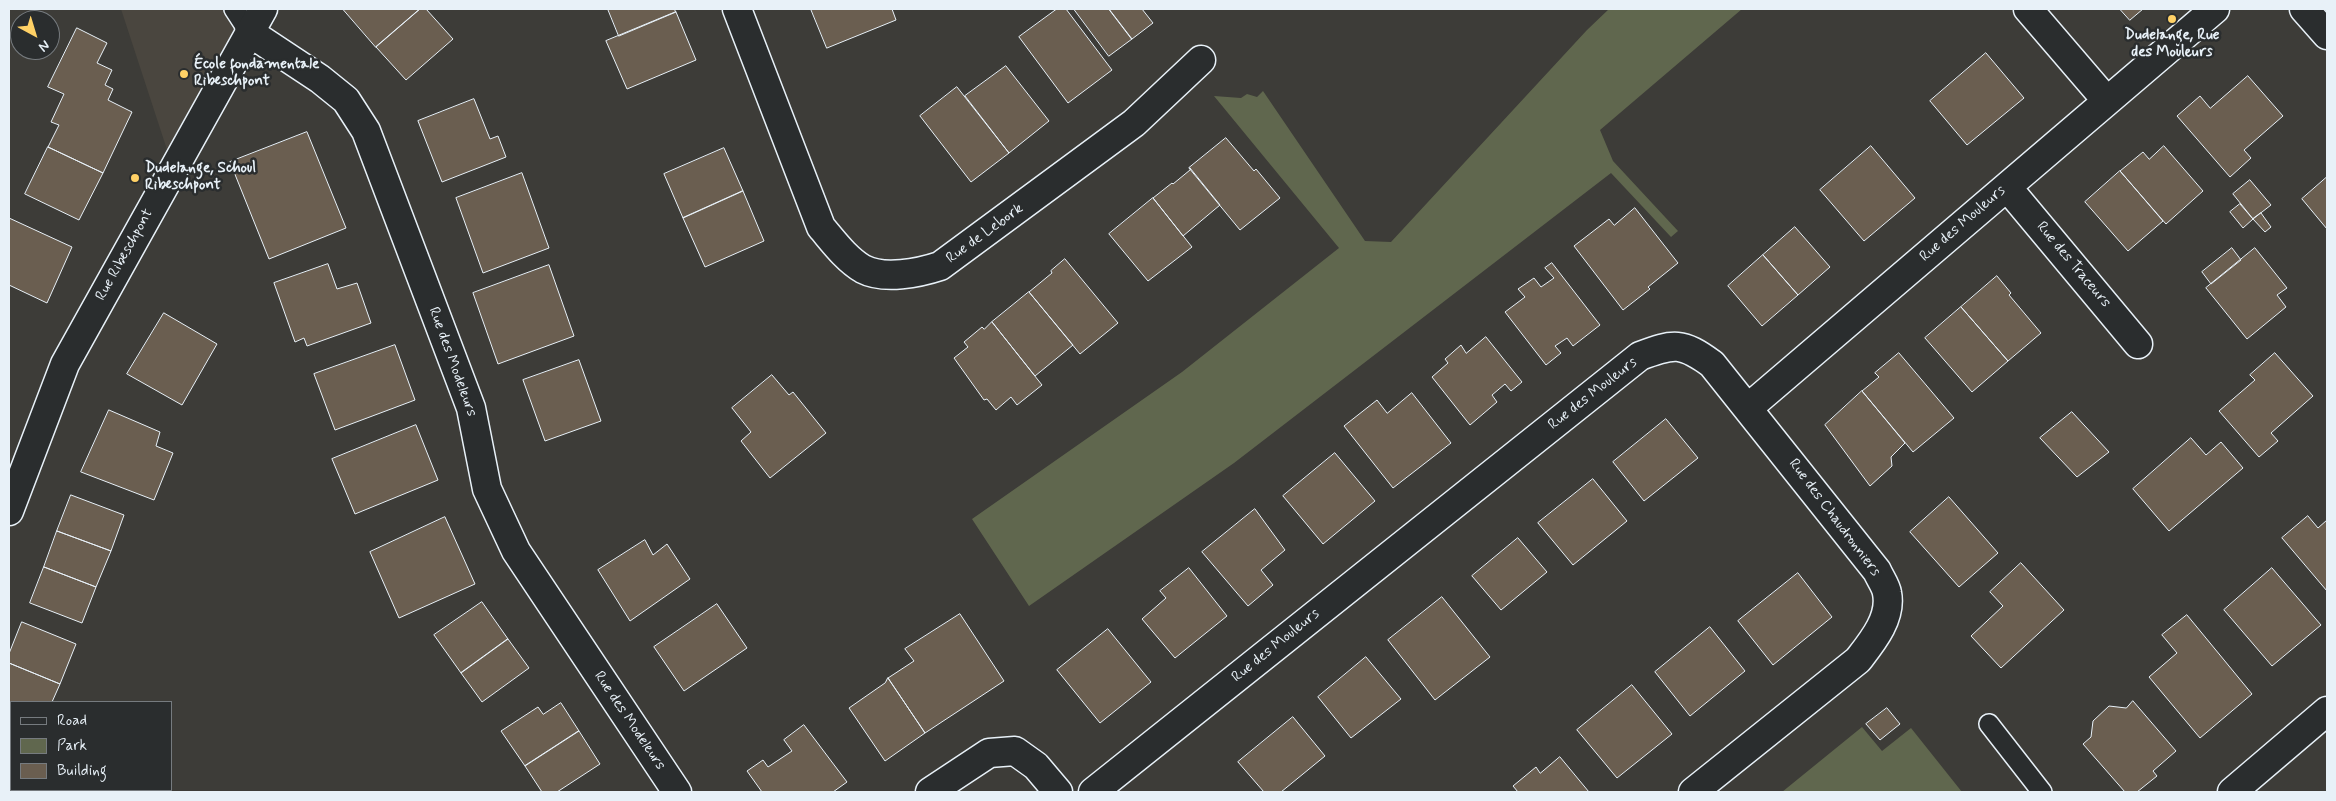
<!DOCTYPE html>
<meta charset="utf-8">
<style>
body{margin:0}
#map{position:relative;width:2336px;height:801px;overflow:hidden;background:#3d3c38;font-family:Mynerve,sans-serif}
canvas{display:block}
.frame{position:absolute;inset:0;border:10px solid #e8f1f8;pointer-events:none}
.legend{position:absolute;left:10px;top:701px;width:162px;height:90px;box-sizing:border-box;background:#2a2d2e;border:1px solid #767b7f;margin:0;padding:6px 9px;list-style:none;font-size:15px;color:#e8f1f8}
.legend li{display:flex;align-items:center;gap:10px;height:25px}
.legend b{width:25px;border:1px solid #767b7f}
.north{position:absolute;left:10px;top:10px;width:50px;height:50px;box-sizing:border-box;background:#2a2d2e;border:1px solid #767b7f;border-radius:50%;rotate:141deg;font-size:14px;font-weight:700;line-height:20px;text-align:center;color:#e8f1f8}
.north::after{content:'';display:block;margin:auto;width:18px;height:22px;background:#ffd166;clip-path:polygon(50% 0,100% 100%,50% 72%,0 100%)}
</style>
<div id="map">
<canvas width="2336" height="801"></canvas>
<div class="frame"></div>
<ul class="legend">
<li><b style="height:6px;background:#2a2d2e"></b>Road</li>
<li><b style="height:14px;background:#60674e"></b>Park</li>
<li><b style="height:14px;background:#6a5e50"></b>Building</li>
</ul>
<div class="north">N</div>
</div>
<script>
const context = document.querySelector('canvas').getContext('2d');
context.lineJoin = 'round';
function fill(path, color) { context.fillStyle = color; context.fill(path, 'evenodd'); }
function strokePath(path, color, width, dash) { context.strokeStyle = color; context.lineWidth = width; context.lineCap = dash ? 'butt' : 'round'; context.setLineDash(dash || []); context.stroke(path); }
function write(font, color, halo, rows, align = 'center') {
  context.font = font + ' Mynerve,sans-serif'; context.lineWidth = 5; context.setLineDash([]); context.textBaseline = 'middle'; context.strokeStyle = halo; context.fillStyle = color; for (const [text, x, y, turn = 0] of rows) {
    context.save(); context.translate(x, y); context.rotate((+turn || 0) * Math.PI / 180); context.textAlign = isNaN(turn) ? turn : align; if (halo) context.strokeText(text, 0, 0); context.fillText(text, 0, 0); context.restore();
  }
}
const built = new Path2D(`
 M121,9H263L173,168Z`);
const green = new Path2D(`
 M1609,9H1742L1600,130L1613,161L1678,231L1671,237L1611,173L1234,463L1029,606L972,519L1182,372L1339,248L1214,96L1241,98L1247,94L1257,97L1263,91L1365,241L1391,242L1587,30Z
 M1862,727L1882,751L1911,728L1962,792H1782Z`);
const building = new Path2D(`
 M343,9H420L376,47Z
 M420,9H426L453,39L406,80L376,47Z
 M608,9H674L676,12L619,36Z
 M811,9H892L896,20L827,48Z
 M1057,9H1066L1112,70L1068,103L1019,37Z
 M1074,9H1109L1132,39L1109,56Z
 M1109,9H1142L1153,23L1132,39Z
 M2120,9H2143L2130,20Z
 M676,12L696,60L627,89L606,41Z
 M77,28L107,43L97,63L112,70L105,85L113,89L108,100L132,112L103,173L48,147L59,125L51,122L64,94L48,87Z
 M1986,53L2024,98L1967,145L1930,101Z
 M1006,66L1049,121L1009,153L965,96Z
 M2248,76L2283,116L2244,150L2251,158L2230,177L2177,116L2200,96L2210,108Z
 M957,87L1009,153L971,182L920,116Z
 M474,99L490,139L498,136L506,157L442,182L418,121Z
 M307,132L346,228L269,259L230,162Z
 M1226,138L1254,171L1256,169L1280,198L1240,230L1189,168Z
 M1871,146L1915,198L1864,241L1820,190Z
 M2164,146L2203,191L2166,224L2120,171L2143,152L2149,159Z
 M48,147L103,173L79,220L25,194Z
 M724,148L743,191L683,218L664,174Z
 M1190,168L1220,205L1183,236L1153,198L1172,183L1173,184L1190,170Z
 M2120,171L2163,221L2128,251L2085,202Z
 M522,173L549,248L483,273L456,198Z
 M2327,177V229L2302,199Z
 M2250,180L2271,205L2253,219L2233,194Z
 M743,191L764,241L705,267L683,218Z
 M1153,198L1192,247L1148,281L1109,234Z
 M2240,204L2253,219L2243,228L2230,212Z
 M1635,208L1678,263L1648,287L1650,289L1623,310L1574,246L1609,219L1614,225Z
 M2261,213L2271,227L2265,232L2253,219Z
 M9,218L72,247L47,303L9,285Z
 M1795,227L1830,267L1798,295L1763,255Z
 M2232,248L2241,260L2211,284L2202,272Z
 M2255,248L2287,288L2277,295L2286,307L2247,339L2206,288Z
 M1763,255L1798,295L1762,326L1728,286Z
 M1065,259L1118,323L1080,354L1029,292L1052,273L1051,271Z
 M1552,263L1600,325L1573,346L1567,338L1555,346L1561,353L1546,365L1505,312L1525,297L1518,289L1534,278L1541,287L1554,278L1545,268Z
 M328,264L337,289L357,283L371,323L307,346L304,338L295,342L274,283Z
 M549,265L574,336L498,364L473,293Z
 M1997,276L2011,293L2009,295L2041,333L2008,361L1961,307Z
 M1029,292L1073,345L1035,376L992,322Z
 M1961,307L2008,361L1972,392L1925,338Z
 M164,313L217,344L182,405L127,374Z
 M992,322L1042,385L1017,405L1011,397L996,410L987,399L984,400L954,358L968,347L964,342L982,327L984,329Z
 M1486,337L1522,382L1511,391L1505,384L1492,395L1497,402L1470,425L1432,377L1448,363L1445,359L1461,345L1466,353Z
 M395,345L415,400L335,430L314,374Z
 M1899,353L1954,418L1913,452L1862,391L1879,377L1875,373Z
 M2275,353L2313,396L2271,433L2278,441L2259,457L2219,411L2255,380L2250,375Z
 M579,360L601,421L545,441L523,380Z
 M772,375L789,395L793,392L826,433L770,478L741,441L751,432L732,408Z
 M1862,391L1905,443L1891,457L1892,466L1870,486L1825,425Z
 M1412,393L1451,443L1393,488L1344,426L1377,400L1387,413Z
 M109,410L160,432L156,446L173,453L154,500L81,472Z
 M2072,412L2109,452L2077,477L2040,438Z
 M1666,419L1698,458L1644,501L1613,462Z
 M416,425L438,480L355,514L332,459Z
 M2191,438L2206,455L2221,442L2243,468L2169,531L2133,489Z
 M1335,453L1375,501L1323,544L1283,496Z
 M1593,479L1627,521L1573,565L1538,523Z
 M71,495L124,515L111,551L57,531Z
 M1949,497L1998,553L1959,587L1910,532Z
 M1255,509L1285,550L1261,570L1273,585L1248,606L1202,552Z
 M2308,516L2318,528L2327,520V591L2282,538Z
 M445,517L475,584L399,618L370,552Z
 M57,531L111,551L96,587L44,567Z
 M1518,538L1547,572L1501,610L1472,576Z
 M645,540L653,555L667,544L690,579L630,621L598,570Z
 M2021,563L2064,610L2001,668L1971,636L2003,606L1990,592Z
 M44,567L96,587L82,623L30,603Z
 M1189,568L1227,616L1175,658L1142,619L1166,598L1160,591Z
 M2272,568L2321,625L2272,666L2224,610Z
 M1798,573L1832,617L1773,665L1738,621Z
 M1442,597L1490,657L1435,700L1388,640Z
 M482,602L508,639L461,673L434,635Z
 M717,604L747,648L684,691L654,647Z
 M960,614L1004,681L925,733L888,678L914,661L905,649Z
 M2187,615L2252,694L2200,738L2149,677L2177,653L2162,635Z
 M22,622L76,644L60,684L9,663V654Z
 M1710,627L1745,671L1690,716L1655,672Z
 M1108,629L1151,682L1100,723L1057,670Z
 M508,639L529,668L482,702L461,673Z
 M1366,657L1401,699L1351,738L1318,697Z
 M9,663L60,684L52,702H11V711L9,710Z
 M888,678L925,733L885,761L849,708L885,683Z
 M1632,685L1672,734L1617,778L1577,730Z
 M2133,701L2176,751L2153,771L2157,776L2137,792H2125L2083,744L2091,737L2093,721L2109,706L2126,708Z
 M561,703L579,731L525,766L501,731L538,707L543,714Z
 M1887,708L1900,724L1880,740L1866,724Z
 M9,710L11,711V757L9,756Z
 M1293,717L1325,756L1281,792H1264L1238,762Z
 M804,725L847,782L833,792H762L747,771L763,760L768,767L792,751L784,740Z
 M579,731L600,764L557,792H542L525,766Z
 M1560,757L1589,792H1518L1513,786L1536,767L1540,773Z`);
const lane = new Path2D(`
 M234,9L249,32
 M1989,724L2042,792`);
const street = new Path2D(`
 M737,9L821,227C833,241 846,259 863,269C884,280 919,273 940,266L1134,123L1201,60
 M2028,9L2107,101
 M2304,9L2327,35
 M249,32L320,79L346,100L366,131L471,408L487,489L516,551L677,792
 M2007,187L2138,344
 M1748,408L2215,9
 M9,511L65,364L263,9
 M930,792L989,753L1015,751L1036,766L1058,792
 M1093,792L1640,356C1674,343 1682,342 1712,364L1877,571C1880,578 1886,586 1887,593C1892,618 1872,642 1858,660L1693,792
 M2232,792L2327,711`);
const markers = [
 [2172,19,5,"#ffd166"],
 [184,74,5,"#ffd166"],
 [135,178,5,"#ffd166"]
];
const poiNames = [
 ["Dudelange, Rue",2172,36,"center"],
 ["des Mouleurs",2172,53,"center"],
 ["École fondamentale",194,65],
 ["Ribeschpont",194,82],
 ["Dudelange, Schoul",145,169],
 ["Ribeschpont",145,186]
];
const streetNames = [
 ["Rue des Mouleurs",1963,224,-41],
 ["Rue de Lebork",985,234,-36],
 ["Rue Ribeschpont",125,255,-61],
 ["Rue des Traceurs",2073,265,50],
 ["Rue des Modeleurs",452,362,70],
 ["Rue des Mouleurs",1593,394,-38],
 ["Rue des Chaudronniers",1834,518,53],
 ["Rue des Mouleurs",1276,646,-39],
 ["Rue des Modeleurs",629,721,56]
];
fill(built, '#4a463f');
fill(green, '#60674e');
fill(building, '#6a5e50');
strokePath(building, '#e8f1f8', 1);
strokePath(lane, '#e8f1f8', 22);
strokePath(street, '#e8f1f8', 31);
strokePath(lane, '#2a2d2e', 19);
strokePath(street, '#2a2d2e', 28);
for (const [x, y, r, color] of markers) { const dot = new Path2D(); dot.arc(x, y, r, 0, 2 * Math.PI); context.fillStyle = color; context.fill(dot); strokePath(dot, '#2a2d2e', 2); }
write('bold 15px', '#e8f1f8', '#2a2d2e', poiNames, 'left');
write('15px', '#e8f1f8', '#2a2d2e', streetNames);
</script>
